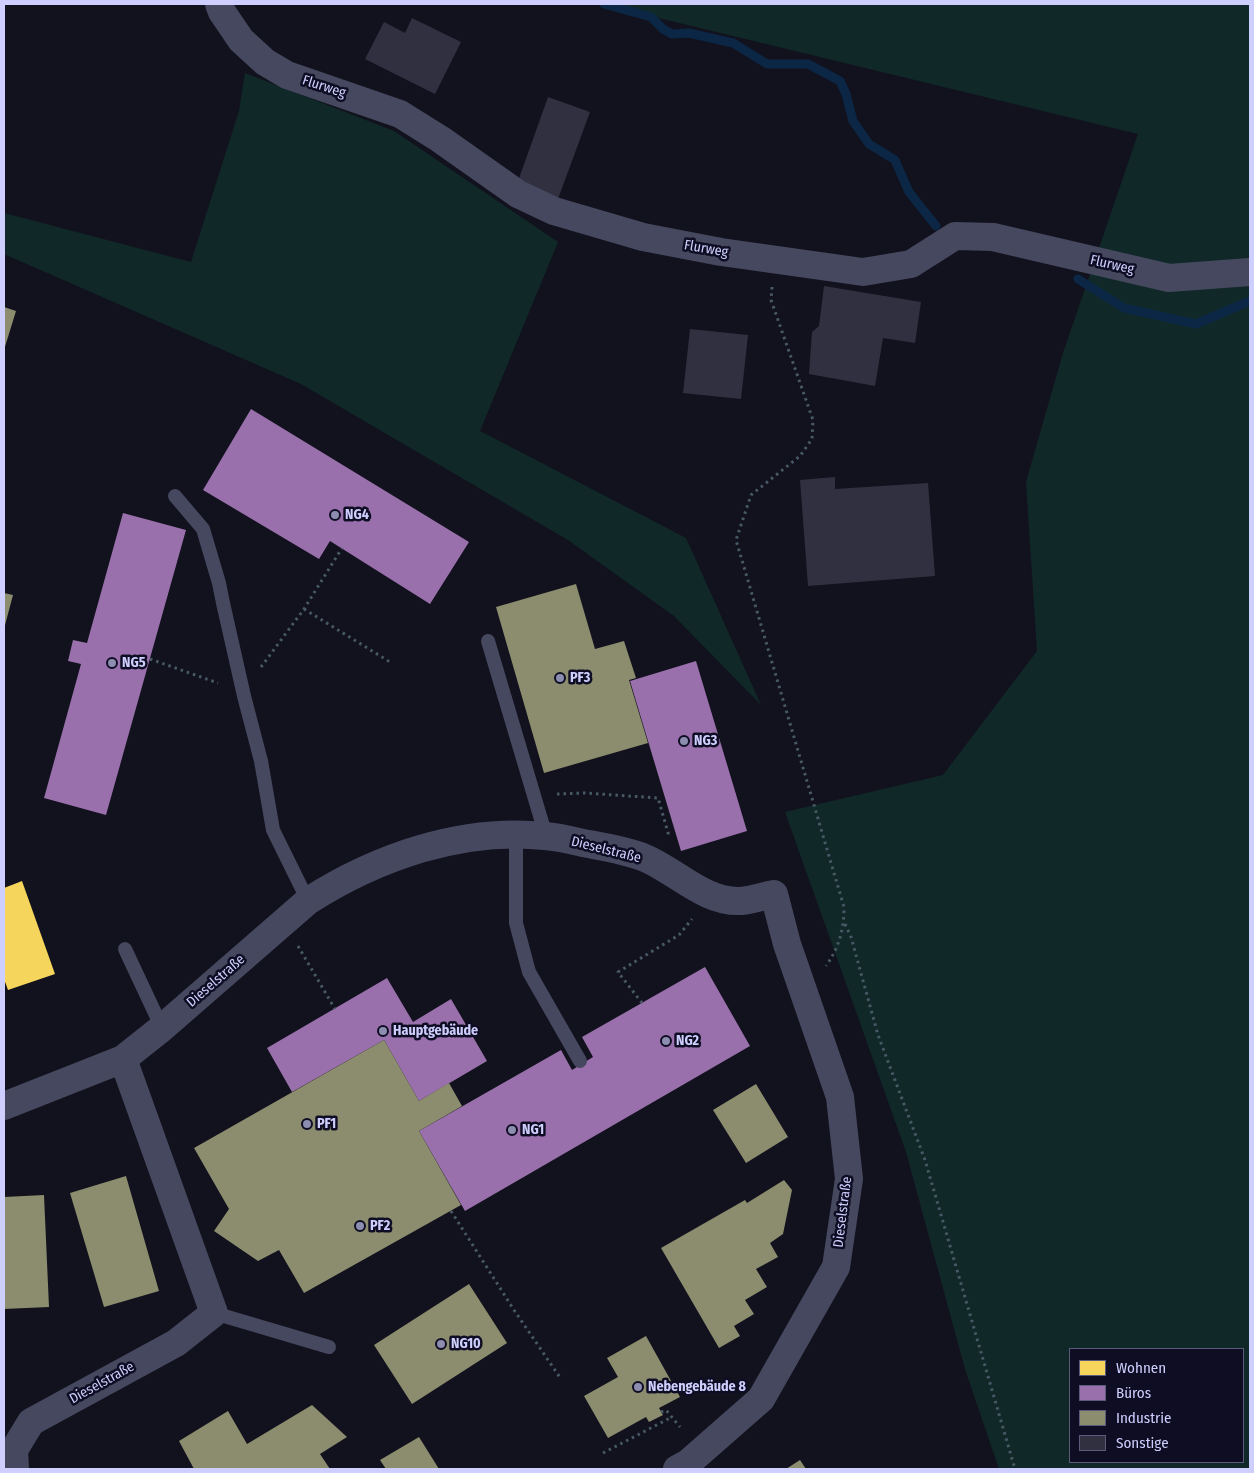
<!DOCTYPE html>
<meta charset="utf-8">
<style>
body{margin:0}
#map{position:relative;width:1254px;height:1473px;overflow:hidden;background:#12121e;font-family:"Fira Sans Condensed",sans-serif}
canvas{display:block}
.frame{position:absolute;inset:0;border:5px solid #cfcfff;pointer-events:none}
.legend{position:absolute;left:1069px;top:1348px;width:175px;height:115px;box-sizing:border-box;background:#0e0d23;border:1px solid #5b5b7b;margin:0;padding:6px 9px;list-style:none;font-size:15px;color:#cfcfff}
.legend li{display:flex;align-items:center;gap:10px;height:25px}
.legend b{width:25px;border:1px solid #5b5b7b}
</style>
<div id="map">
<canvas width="1254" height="1473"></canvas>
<div class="frame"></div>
<ul class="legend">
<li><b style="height:14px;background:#f6d55c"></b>Wohnen</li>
<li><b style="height:14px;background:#9970ab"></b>Büros</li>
<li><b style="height:14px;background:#8c8c6e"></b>Industrie</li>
<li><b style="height:14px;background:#303040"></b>Sonstige</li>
</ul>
</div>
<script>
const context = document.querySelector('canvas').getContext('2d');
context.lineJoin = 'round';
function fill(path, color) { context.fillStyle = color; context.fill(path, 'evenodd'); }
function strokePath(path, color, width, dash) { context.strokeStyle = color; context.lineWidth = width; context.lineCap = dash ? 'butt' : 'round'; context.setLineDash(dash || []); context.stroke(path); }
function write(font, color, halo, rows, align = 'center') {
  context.font = font + ' "Fira Sans Condensed",sans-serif'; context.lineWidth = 5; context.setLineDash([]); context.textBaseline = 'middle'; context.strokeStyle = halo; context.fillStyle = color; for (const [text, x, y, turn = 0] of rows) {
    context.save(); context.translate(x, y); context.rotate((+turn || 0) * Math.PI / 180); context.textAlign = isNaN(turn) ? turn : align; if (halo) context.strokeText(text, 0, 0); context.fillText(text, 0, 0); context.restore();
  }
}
const green = new Path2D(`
 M601,4H1250V1469H999L965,1369L906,1152L785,812L943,775L1037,651L1026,482L1063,353L1138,134ZM1070,1349H1243V1462H1070Z
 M245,73L394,131L558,242L480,431L686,538L761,705L674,616L568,540L301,384L4,254V213L191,262L239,111Z`);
const homes = new Path2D(`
 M22,881L55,974L8,990L4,979V888Z`);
const offices = new Path2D(`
 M251,409L469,542L430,604L330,541L319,559L203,490Z
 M123,513L186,530L106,815L44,798L81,664L68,661L73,640L87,643Z
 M696,661L747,831L681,851L630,681Z
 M705,967L750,1046L465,1211L419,1131L561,1050L572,1070L593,1057L582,1037Z
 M387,978L413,1022L451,999L487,1061L419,1101L384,1040L292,1092L267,1048Z`);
const industry = new Path2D(`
 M4,307L16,311L4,350Z
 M576,584L595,649L624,641L636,678L629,680L648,743L544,773L496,607Z
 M4,593L13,595L4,629Z
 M384,1040L419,1101L449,1083L462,1106L419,1131L461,1205L304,1293L279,1250L258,1261L214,1231L229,1209L194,1148Z
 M756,1084L788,1137L746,1163L713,1110Z
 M126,1176L159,1291L104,1307L70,1193Z
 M784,1180L792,1190L783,1234L770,1243L778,1257L756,1269L767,1287L745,1300L754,1314L734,1326L740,1336L719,1348L661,1248L745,1200L747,1203Z
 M44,1195L49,1307L4,1309V1197Z
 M469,1284L507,1343L412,1404L374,1345Z
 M646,1336L680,1397L659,1408L663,1415L649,1422L646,1417L608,1438L584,1396L618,1377L607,1358Z
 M312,1405L347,1437L320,1454L330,1469H194L179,1441L228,1411L247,1444Z
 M419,1437L439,1469H386L380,1460Z
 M800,1460L806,1469H786Z`);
const stream = new Path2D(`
 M604,4L651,17L663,29L672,34L689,33L733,43L767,64H808L840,81L846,94L853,121L869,144L895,160L909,192L936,226
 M1078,279L1124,308L1196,324L1250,301`);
const building = new Path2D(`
 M412,18L461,42L435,94L365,59L384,22L405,33Z
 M548,97L590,112L558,199L517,184Z
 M824,286L921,302L915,343L883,338L875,386L809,374L812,332L819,326Z
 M690,329L748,335L741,399L683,393Z
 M835,477V489L928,483L935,576L808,586L800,480Z`);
const path = new Path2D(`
 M772,287L771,300L813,420L812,439L800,456L751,495L736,540L844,907C844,930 839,947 826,966
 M304,609L390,662
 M150,659L218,683
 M261,667L304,609L342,548
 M557,794L585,793L658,798L669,836
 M845,924L851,937L878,1035L925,1160L1015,1469
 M298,946L335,1009
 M642,1003L618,972L679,935L692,919
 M451,1211L514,1310L561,1379
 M661,1412L666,1410L680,1427
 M603,1453L672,1417`);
const lane = new Path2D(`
 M175,496L203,529L219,583L223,603L244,696L261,761L273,830L308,901
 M488,641L546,836
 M516,834V923L529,972L580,1061
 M125,949L162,1028
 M214,1313L329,1347`);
const street = new Path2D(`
 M219,4L222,12L241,40L265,62L287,75L400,114L440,139L518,194L554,211L643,237L721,252L863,272L911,264L955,236L993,237L1169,278L1250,272
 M4,1106L123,1059L162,1028L308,901C377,857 462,827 545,836C558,837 570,840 583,843C604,847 625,850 645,858C676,871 705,903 741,901C752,900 764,896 774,894L787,944L840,1097L849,1179L836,1267L761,1399L688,1463L677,1469
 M15,1469L14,1450L31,1422L176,1343L214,1313L123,1059`);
const markers = [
 [335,515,5,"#8d8db0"],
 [112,663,5,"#8d8db0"],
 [560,678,5,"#8d8db0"],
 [684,741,5,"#8d8db0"],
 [383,1031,5,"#8d8db0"],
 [666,1041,5,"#8d8db0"],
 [307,1124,5,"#8d8db0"],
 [512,1130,5,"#8d8db0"],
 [360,1226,5,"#8d8db0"],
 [441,1344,5,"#8d8db0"],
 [638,1387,5,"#8d8db0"]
];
const streetNames = [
 ["Flurweg",324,87,18],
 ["Flurweg",706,249,10],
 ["Flurweg",1112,265,13],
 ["Dieselstraße",606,850,14],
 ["Dieselstraße",216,981,-41],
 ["Dieselstraße",843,1212,-83],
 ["Dieselstraße",102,1383,-29]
];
const poiNames = [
 ["NG4",345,515],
 ["NG5",122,663],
 ["PF3",570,678],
 ["NG3",694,741],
 ["Hauptgebäude",393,1031],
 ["NG2",676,1041],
 ["PF1",317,1124],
 ["NG1",522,1130],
 ["PF2",370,1226],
 ["NG10",451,1344],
 ["Nebengebäude 8",648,1387]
];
fill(green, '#102928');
fill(homes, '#f6d55c');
fill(offices, '#9970ab');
fill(industry, '#8c8c6e');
strokePath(stream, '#0b2745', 9);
fill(building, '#303040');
strokePath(path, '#475965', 3, [2.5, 4]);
strokePath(lane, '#46485f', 14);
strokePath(street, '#46485f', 28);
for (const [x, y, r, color] of markers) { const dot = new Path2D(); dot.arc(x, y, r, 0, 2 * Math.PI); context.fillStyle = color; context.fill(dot); strokePath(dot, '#0e0d23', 2); }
write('14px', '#cfcfff', '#0e0d23', streetNames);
write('bold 14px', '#cfcfff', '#0e0d23', poiNames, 'left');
</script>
